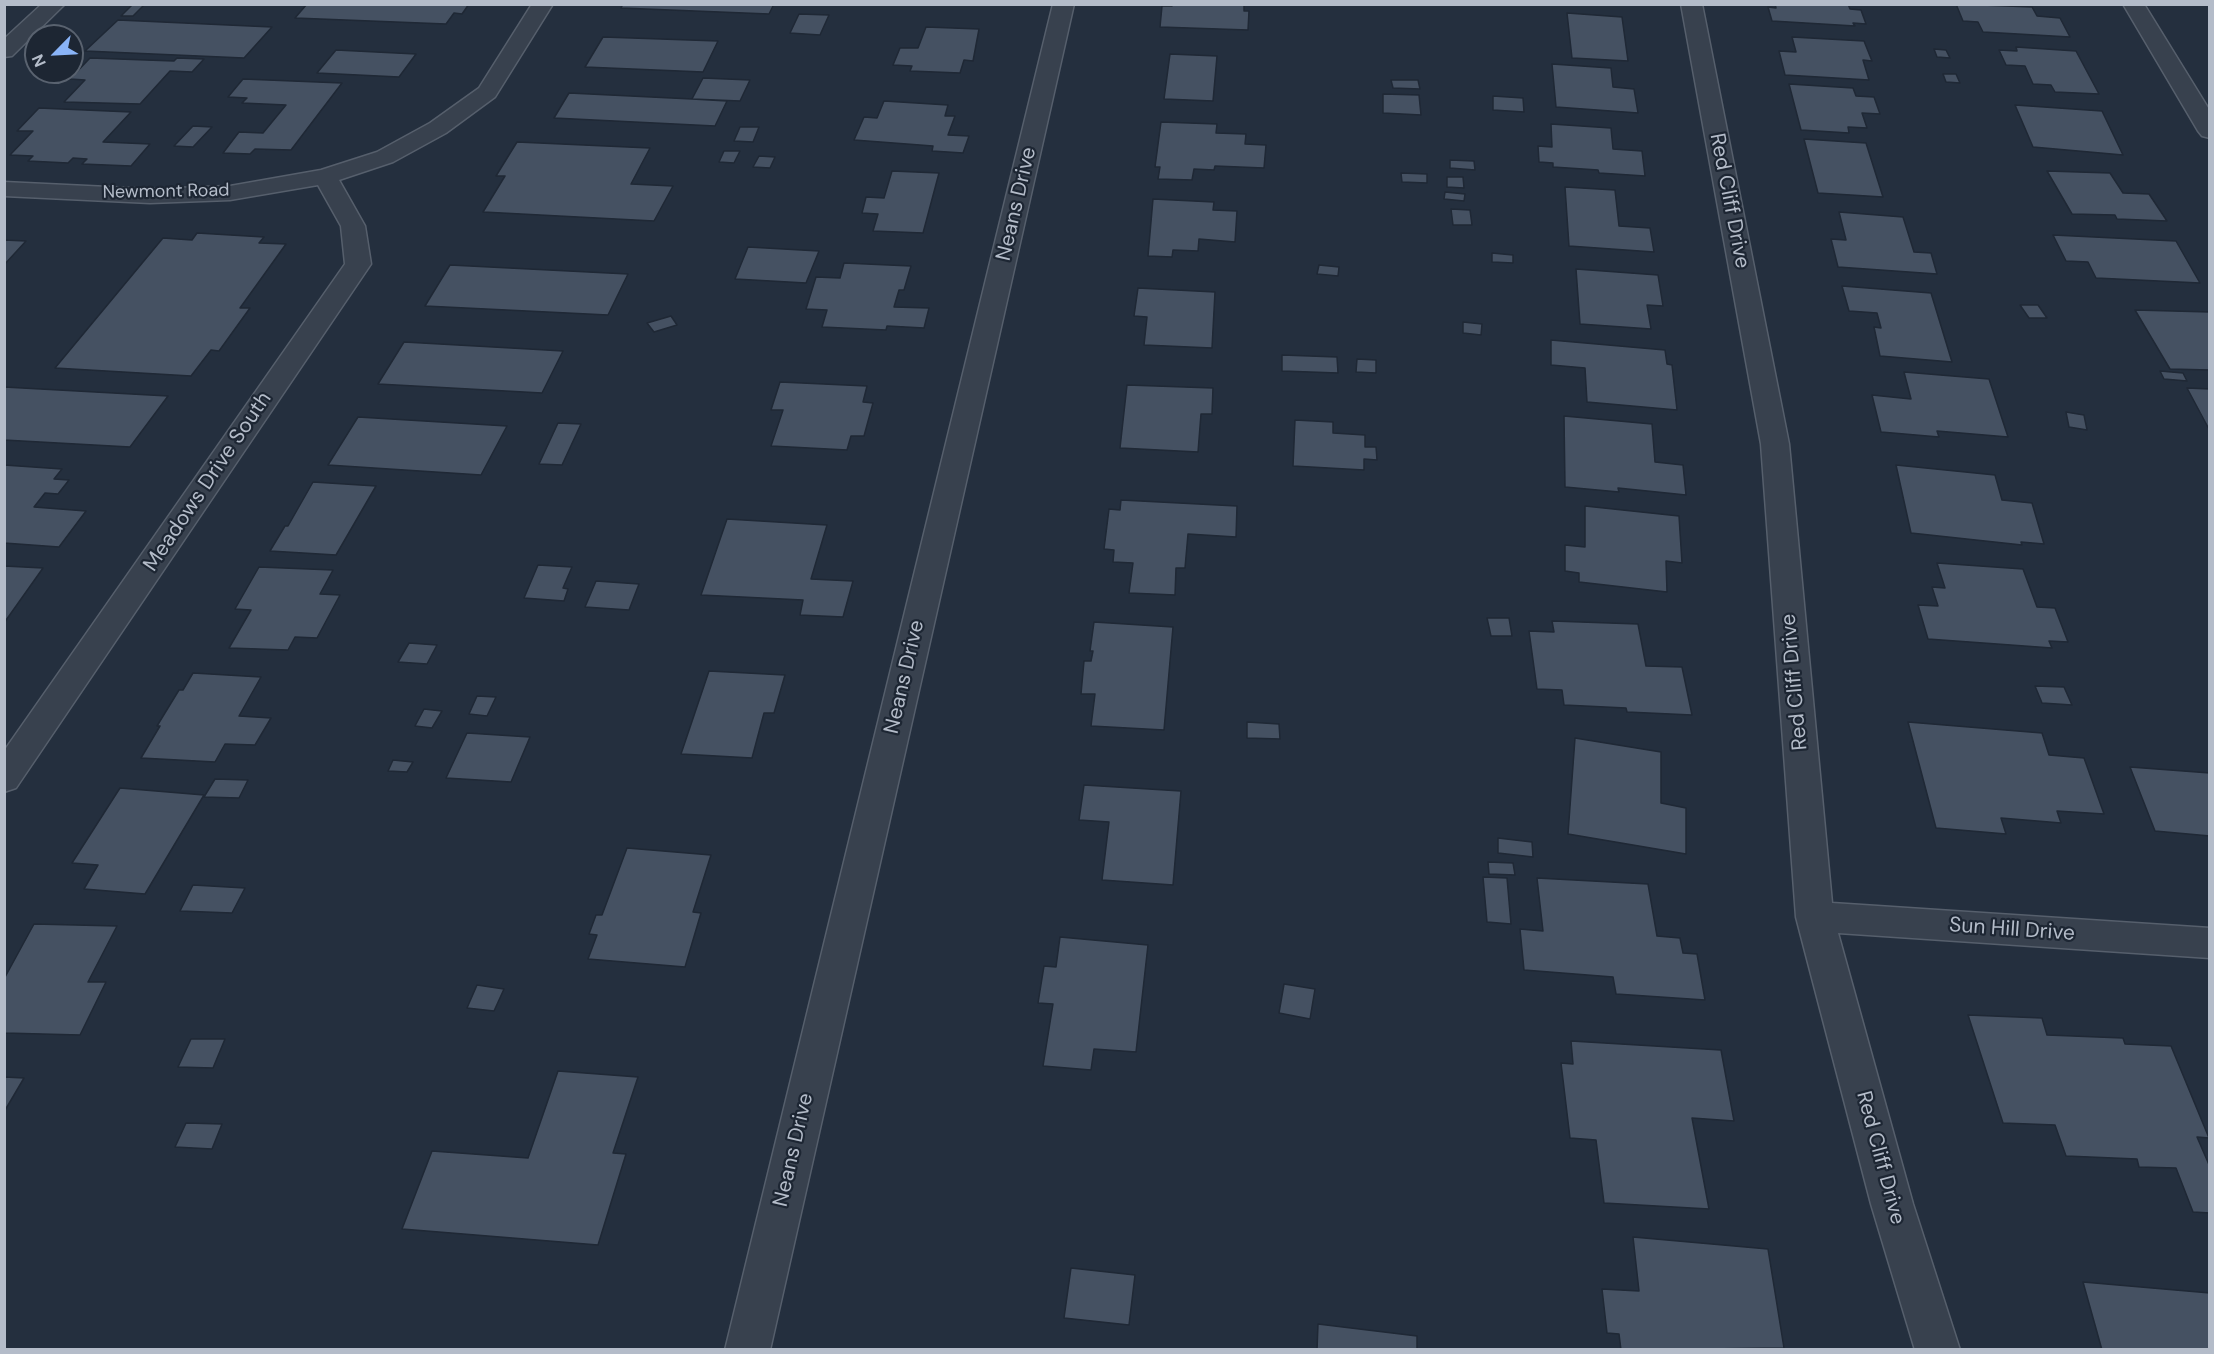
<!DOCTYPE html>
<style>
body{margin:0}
#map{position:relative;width:2214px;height:1354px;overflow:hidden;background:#242f3e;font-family:"DM Sans",sans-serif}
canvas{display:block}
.frame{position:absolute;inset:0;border:6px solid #b4bcc9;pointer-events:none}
.north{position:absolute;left:24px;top:24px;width:60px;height:60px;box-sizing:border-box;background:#1d2633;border:2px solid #59626f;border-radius:50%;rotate:246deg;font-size:16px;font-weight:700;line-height:24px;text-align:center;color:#b4bcc9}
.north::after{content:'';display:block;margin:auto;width:21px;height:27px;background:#8ab4f8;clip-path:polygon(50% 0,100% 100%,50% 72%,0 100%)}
</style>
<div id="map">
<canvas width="2214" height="1354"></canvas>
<div class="frame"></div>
<div class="north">N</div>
</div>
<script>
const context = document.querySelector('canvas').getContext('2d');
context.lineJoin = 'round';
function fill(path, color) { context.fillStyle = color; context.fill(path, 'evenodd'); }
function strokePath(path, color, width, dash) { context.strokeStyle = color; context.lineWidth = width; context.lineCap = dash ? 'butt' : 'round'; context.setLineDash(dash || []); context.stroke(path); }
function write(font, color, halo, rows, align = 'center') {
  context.font = font + ' "DM Sans",sans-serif'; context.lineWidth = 4.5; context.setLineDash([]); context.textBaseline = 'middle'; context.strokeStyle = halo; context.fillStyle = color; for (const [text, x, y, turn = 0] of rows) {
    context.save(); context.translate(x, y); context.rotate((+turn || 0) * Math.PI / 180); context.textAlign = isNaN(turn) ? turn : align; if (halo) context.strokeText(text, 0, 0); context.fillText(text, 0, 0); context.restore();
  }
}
const building = new Path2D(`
 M133,4H145L133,16H121Z
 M307,4H469L462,14L454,13L446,24L295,18Z
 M623,4H774L769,14L621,8Z
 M1172,4L1244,5V11H1249L1248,30L1160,27L1162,6H1172Z
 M1775,4H1848L1850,9L1861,10L1866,24L1853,23L1855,26L1772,21L1768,7L1776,8Z
 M1956,4L2032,7L2037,16L2060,18L2070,37L1983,32L1978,22L1963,21Z
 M1567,13L1622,17L1628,61L1572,58Z
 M799,14L829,15L820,35L790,33Z
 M118,20L272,27L244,58L85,51Z
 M926,27L979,29L973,61L964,60L960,73L910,71L912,66L893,65L900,48H918Z
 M603,37L718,41L703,72L585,67Z
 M1792,37L1864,41L1872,61L1863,60L1869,80L1785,75L1779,51L1796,52Z
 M2016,47L2076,51L2099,94L2055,92L2051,85L2033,84L2025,66L2006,65L1999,50L2017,51Z
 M1934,49L1946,50L1950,58L1937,57Z
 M336,50L416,54L399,77L317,73Z
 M1170,54L1217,56L1213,101L1164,99Z
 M90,58L174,61L177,58L204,59L192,72L170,71L140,104L64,102L85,80L70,79Z
 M1552,64L1611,68L1613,87L1634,89L1638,113L1556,107Z
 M1943,74H1956L1960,83L1946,82Z
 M703,78L750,80L740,101L692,99Z
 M243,79L342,83L291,150L255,149L250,154L223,153L239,132L263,133L286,105L242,103L247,98L228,97Z
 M1391,80H1418L1420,89L1393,88Z
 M1789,84L1853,88L1856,96L1874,97L1880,114L1862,113L1867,128L1848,127L1849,133L1801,130Z
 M569,93L692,99L727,101L715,126L554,118Z
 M1383,94L1419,95L1421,115L1383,113Z
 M1493,96L1523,98L1524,112L1493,110Z
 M884,101L948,105L945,116H955L948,135L969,136L963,153L932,151L933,146L854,140L864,117L877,118Z
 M2015,105L2102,111L2123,155L2033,147Z
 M39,108L131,112L103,142L150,144L131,166L82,164L87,159L73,158L68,163L28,161L33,156L10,155L33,131H17Z
 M1161,122L1217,124L1216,133L1246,134L1245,144L1266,145L1264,168L1215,166L1214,170L1194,169L1192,180L1158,179L1160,167H1155Z
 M1551,124L1611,128L1613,149L1642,151L1645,176L1599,173L1598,170L1553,167V163L1539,162L1538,146L1552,147Z
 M193,126L212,127L193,147L174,146Z
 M740,127H759L753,142L734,141Z
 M1804,139L1866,143L1883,197L1818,193Z
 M517,142L650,148L631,184L673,186L654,221L483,212L505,176H496Z
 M724,151H740L734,163L719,162Z
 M759,156L775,157L770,168L753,167Z
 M1450,160L1474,161L1475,170L1450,168Z
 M892,171L939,173L923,233L873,231L878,214L862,213L866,197L884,198Z
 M2047,171L2110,173L2123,193L2149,194L2167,221L2117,219L2115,215L2072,214Z
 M1401,173L1427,174V183L1402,182Z
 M1447,177H1463L1464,188L1447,187Z
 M1565,187L1615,190L1619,226L1650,228L1654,252L1569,246Z
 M1445,192L1465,194L1464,201L1444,199Z
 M1153,199L1214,202L1213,210L1237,211L1235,242L1199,239L1198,251L1173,250L1172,257L1148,256Z
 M1451,209L1470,210L1472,225H1453Z
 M1839,212L1903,217L1914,252L1931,253L1937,274L1838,267L1831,239L1846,240Z
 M197,233L264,237L259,243L286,244L240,308H250L219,351L211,350L191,376L55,368L163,238L192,240Z
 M2053,235L2176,241L2200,283L2096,278L2088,262L2066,261Z
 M4,240L26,241L4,265Z
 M748,247L819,251L806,283L735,279Z
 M1492,253L1513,255V263L1492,262Z
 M844,263L911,266L904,290H899L894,307L929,308L924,328L887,326L886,330L822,327L827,310L806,309L816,277L840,278Z
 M450,265L628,274L608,315L425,306Z
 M1319,265L1339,267L1338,276L1317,274Z
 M1576,269L1658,275L1663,306L1647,305L1651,329L1580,324Z
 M1842,286L1931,293L1952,362L1880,356L1874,327L1881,328L1877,313L1849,311Z
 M1138,288L1215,292L1212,348L1144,345L1147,317L1134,316Z
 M2020,305H2038L2047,318H2029Z
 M2135,310L2210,312V370L2170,369Z
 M671,316L677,325L654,332L647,323Z
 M1463,322L1482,324L1481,335L1463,333Z
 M1551,340L1665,350L1667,364L1672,365L1677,410L1587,402L1585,368L1551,365Z
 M404,342L529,349L563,351L542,393L378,384Z
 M1282,355L1337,357L1338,373L1282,371Z
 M1357,359L1376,360V373L1356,372Z
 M2160,371L2183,373L2187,381L2164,379Z
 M1904,372L1989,379L2008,437L1937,431L1939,437L1881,432L1872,395L1911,399Z
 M780,382L867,386L863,402L873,403L864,436H851L847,450L771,446L783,410H771Z
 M1127,385L1213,388L1212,414H1201L1198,452L1120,448Z
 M4,387L168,396L130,447L4,440Z
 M2187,388L2210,389V431Z
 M2066,412L2084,415L2087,430L2069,427Z
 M1564,416L1652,424L1655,462L1683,465L1686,495L1618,488L1619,492L1565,487Z
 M358,417L507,426L481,475L328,465Z
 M1295,420L1333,422V433L1365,435V447H1376L1377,460L1364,459V470L1293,466Z
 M558,423L581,424L562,465L539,464Z
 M4,465L62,469L54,479L69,480L58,494L45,493L34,507L86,511L59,547L4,543Z
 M1896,465L1995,475L2002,500L2032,503L2044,544L2021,542L2022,545L1911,533Z
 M313,482L376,486L336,555L270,551L285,526H288Z
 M1121,500L1237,506L1236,537L1188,534L1185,568H1176L1175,595L1129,593L1133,563L1113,562L1114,550L1104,549L1109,509L1120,510Z
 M1585,506L1679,516L1682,563L1666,561L1667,592L1579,582V573L1565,571V545L1585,547Z
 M727,519L827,525L811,579L853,581L843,617L800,615L803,600L701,595Z
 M1937,563L2023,569L2037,607L2055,608L2068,642L2049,641L2052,648L1928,639L1918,605L1938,606L1932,587L1945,588Z
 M538,565L572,567L563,588L568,589L564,601L524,598Z
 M4,566L43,568L4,623Z
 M259,567L333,570L320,594L340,595L317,638L295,637L288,650L229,648L251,610L235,609Z
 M596,581L639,584L629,610L585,607Z
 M1487,618H1509L1512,636H1491Z
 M1552,621L1638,624L1646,666L1682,667L1692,715L1627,712L1626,708L1564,705L1562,690L1537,689L1529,631L1554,632Z
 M1094,622L1173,627L1164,730L1091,726L1095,694H1081L1084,661H1091L1093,651H1090Z
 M409,643L437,645L427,664L398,662Z
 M709,671L785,675L774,713H764L752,758L681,754Z
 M193,673L261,677L239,716L271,718L255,745L225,744L215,762L141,758L160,726H157L179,690H183Z
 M2035,686L2064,687L2072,705L2042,703Z
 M477,696L496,697L487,716L469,714Z
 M424,709L442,711L432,728L415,726Z
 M1247,722L1279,724L1280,739L1247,738Z
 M1908,722L2042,733L2049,755L2084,758L2104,814L2057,811L2061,823L2001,818L2006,834L1936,828Z
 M467,733L530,737L511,782L446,778Z
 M1575,738L1661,752V803L1686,808V854L1568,834Z
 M393,760L413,762L407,772L388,771Z
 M2130,767L2210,773V836L2155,831Z
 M215,779L248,780L239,798L204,797Z
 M1084,785L1181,791L1173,885L1102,880L1109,822L1079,820Z
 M120,788L204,795L145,894L84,889L98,865L72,863Z
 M1498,838L1532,842L1533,857L1498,853Z
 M627,848L711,855L693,912L701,913L685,967L588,959L597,935L589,934L596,915H602Z
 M1488,862L1513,863L1515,875L1489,874Z
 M1483,877L1507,878L1511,924L1487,922Z
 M1537,878L1648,884L1657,936L1680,938L1683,953L1697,954L1705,1000L1616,994L1613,977L1524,970L1520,929L1543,931Z
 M193,885L245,888L232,913L180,911Z
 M34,924L117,926L88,982H106L80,1035L4,1033V979Z
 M1060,937L1148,945L1136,1052L1094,1049L1091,1070L1043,1066L1053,1004L1038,1003L1044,966L1056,967Z
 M1284,984L1315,989L1310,1019L1279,1013Z
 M477,985L504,989L494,1011L467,1008Z
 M1968,1015L2042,1018L2047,1035L2123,1038L2125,1044L2171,1046L2209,1138L2197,1137L2210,1167V1213L2193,1212L2176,1168L2139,1167L2137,1159L2066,1156L2055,1125L2003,1123Z
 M191,1039H225L213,1068L178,1067Z
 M1571,1041L1721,1050L1734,1121L1692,1118L1709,1209L1604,1203L1596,1140L1570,1138L1561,1063L1573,1064Z
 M558,1071L638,1077L613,1153L626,1154L598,1245L402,1229L432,1151L528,1158Z
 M4,1077L24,1078L4,1112Z
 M186,1123L222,1124L212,1149L175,1147Z
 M1633,1237L1768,1249L1784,1348L1621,1350L1619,1334L1607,1333L1602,1289L1639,1291Z
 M1071,1268L1135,1275L1129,1325L1064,1318Z
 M2083,1282L2210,1293V1350H2102Z
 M1318,1324L1417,1336V1350H1317Z`);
const street = new Path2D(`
 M42,4H65L12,56L4,57V39Z
 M532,4H553L495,97L446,133L393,162L339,180L365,226L371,264L16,788L4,792V751L345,264L341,226L318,185L230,200L150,203L4,196V182L150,189L230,186L321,170L377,152L430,123L479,88Z
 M1053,4H1074L770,1350H725Z
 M1681,4H1702L1789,444L1832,903L2210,928V958L1838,933L1913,1204L1960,1350H1915L1871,1204L1796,917L1761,444Z
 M2123,4H2144L2210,111V138L2202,136L2198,131Z`);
const farStreetnames = [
 ["Newmont Road",166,192,-1]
];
const streetNames = [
 ["Red Cliff Drive",1729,201,79],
 ["Neans Drive",1017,204,-77],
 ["Meadows Drive South",208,482,-56],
 ["Neans Drive",905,677,-77],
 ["Red Cliff Drive",1795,682,-95],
 ["Sun Hill Drive",2012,930,4],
 ["Neans Drive",794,1150,-77],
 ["Red Cliff Drive",1880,1158,75]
];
fill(building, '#455162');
strokePath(building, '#1f2835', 1.5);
strokePath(street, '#565f6c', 3);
fill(street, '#38414e');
write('18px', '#b4bcc9', '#1d2633', farStreetnames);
write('21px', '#b4bcc9', '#1d2633', streetNames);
</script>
